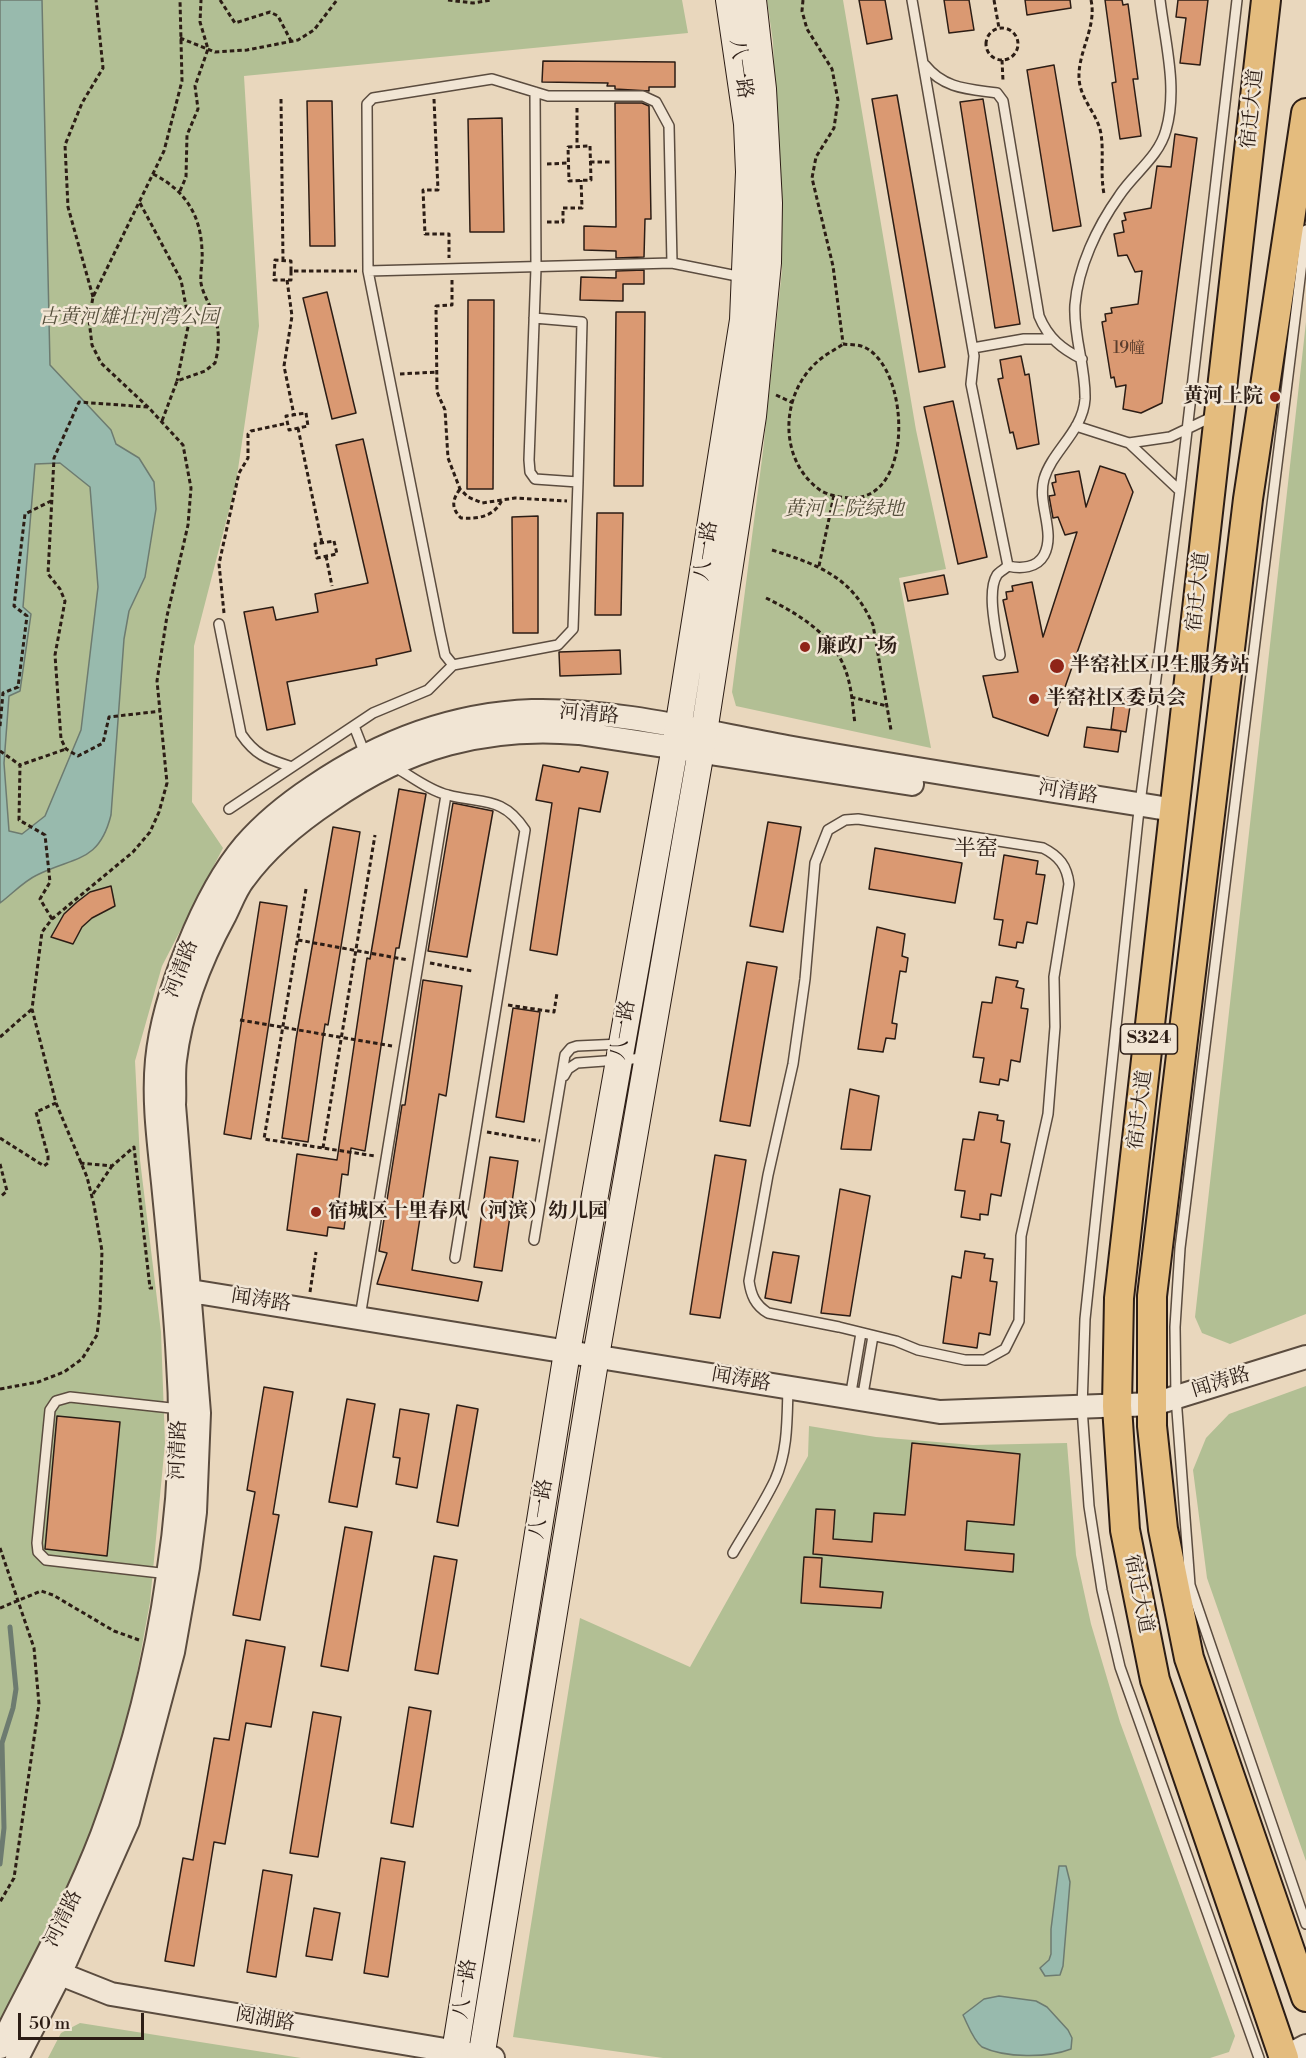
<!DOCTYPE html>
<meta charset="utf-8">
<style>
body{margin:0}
#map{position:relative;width:1306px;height:2058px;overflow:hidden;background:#e9d7bd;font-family:"Libre Bodoni",serif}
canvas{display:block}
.scale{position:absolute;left:18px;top:2013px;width:126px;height:27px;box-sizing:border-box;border:3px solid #2c1d15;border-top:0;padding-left:8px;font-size:18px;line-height:21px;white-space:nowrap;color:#2c1d15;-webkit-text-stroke:4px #f1e5d4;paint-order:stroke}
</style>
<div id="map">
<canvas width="1306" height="2058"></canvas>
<div class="scale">50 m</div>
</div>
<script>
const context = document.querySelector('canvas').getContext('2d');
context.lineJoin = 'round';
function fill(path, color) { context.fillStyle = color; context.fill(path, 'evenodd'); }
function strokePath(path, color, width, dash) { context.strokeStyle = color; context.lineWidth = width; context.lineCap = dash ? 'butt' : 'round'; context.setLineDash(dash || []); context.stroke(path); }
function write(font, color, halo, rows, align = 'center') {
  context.font = font + ' "Libre Bodoni","Noto Serif SC",serif'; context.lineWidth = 5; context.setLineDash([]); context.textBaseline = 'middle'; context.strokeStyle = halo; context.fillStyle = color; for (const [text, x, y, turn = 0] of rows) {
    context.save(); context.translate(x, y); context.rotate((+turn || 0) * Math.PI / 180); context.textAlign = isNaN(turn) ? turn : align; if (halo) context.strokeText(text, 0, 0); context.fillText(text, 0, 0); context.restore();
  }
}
const green = new Path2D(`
 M0,0H682L688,33L244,76L259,326L236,483L194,646L192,802L223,848L162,966L135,1061L140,1160L161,1332L165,1443L150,1602L123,1749L63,1905L0,2027Z
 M767,0H843L916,430L946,569L899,578L931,748L736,706L732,692L763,451L782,270L773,42Z
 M1306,322V1314L1230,1344L1202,1333L1195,1317Z
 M1306,1386V1861L1207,1578L1193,1470L1206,1438L1229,1414Z
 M809,1426L876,1437L973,1445L1067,1443L1076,1555L1091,1624L1120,1722L1235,2036L1229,2052L1210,2058H663L513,2037L580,1618L690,1667L808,1456Z
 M80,2023L301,2058H48L61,2033Z`);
const water = new Path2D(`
 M0,0H42L50,365L111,430L116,444L139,458L154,482L156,509L145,577L129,611L124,639L111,815C99,863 75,856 37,875C24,881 12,894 0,903ZM60,463L90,487L98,587L81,730L45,816L22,834L9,831L4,763L9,696L20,691L31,614L23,607L35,464Z
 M1059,1866H1066L1070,1882L1063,1966L1060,1975L1045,1976L1040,1968L1049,1960L1051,1954V1929Z
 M999,1996L1036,2001L1047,2007L1068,2030L1072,2038L1071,2049C1048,2058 1005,2058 982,2047C973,2040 968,2025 963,2015L984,1999Z`);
const stream = new Path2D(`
 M0,1864L4,1828L2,1743L13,1708L16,1689L10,1627`);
const building = new Path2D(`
 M859,0H885L892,39L867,44Z
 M944,0H969L974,30L949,33Z
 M1025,0H1070L1071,8L1027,15Z
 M1105,0H1122L1123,5L1128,4L1138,79H1133L1141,136L1120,139L1112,83L1116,82Z
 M1178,0H1208L1200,65L1180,63L1186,18L1176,17Z
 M543,61L675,62V87H649V91L615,89V86H607L608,83L542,82Z
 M1054,65L1081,226L1053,231L1027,70Z
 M897,95L945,367L919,372L872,99Z
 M983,99L1020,324L995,328L960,102Z
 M307,101H332L335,246H310Z
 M615,103H642L649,106L651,219H645L644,257L616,258V251L584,250V226L616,227Z
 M502,118L504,232H470L468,119Z
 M1175,134L1197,138L1162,403L1141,413L1123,409L1126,385L1116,387L1114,377L1111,378L1102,322L1106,321L1105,314L1112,313L1111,308L1138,304L1142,271L1135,272L1127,255L1118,256L1114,234L1124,232L1122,221L1126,220L1124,213L1151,208L1157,166L1171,167Z
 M644,270V284H623V301L580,300L581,277L616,278V271Z
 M327,292L356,413L332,419L303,298Z
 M468,300H494L493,489H467Z
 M616,312H645L643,486H614Z
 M1021,356L1025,375L1029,374L1039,444L1017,449L1013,432L1010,433L998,379L1003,378L1000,360Z
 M953,401L987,557L958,564L924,407Z
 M363,439L411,651L376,659L377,665L287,682L295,724L267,730L244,612L273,607L276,620L318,612L315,594L368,583L336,445Z
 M1100,466L1125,474L1133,492L1048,736L993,717L983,676L1018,672L1003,600L1007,599L1006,592L1013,591L1012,586L1032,582L1043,637L1077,532L1065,535L1058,517L1053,518L1049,496L1055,495L1052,483L1056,482L1055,475L1079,471L1086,507Z
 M597,513H623L621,615H595Z
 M538,516V633H513L512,517Z
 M944,575L948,594L908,601L904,583Z
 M620,650L621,674L560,676L559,652Z
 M1115,698L1131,700L1126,732L1111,729Z
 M1087,727L1121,731L1118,752L1084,747Z
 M543,765L579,772L581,767L608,772L600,812L579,808L557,955L530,950L552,803L536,800Z
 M399,789L426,794L399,948H396L365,1151L351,1148L348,1175L342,1174L338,1206L347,1207L344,1229L328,1227L327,1236L287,1230L297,1154L337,1160L367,958L370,959Z
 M453,803L493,811L467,957L428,951Z
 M768,822L801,827L783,932L750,926Z
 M333,827L360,832L328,1025L325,1024L308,1142L282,1138L296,1039Z
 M875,848L962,863L955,903L869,889Z
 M1004,855L1038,861L1036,874L1045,875L1037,924L1027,922L1023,943L1017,942L1016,948L999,945L1003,920L994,919Z
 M111,886L115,906L92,918L82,927L73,944L51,937L64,914L77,902L90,892Z
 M260,902L287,906L251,1139L224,1134Z
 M877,927L905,934L902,956L908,958L906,972L900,971L892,1023L897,1024L895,1039L886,1038L883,1052L858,1049Z
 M747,962L777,967L750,1126L720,1121Z
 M996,977L1018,981L1016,987L1024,989L1021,1008L1028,1009L1020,1062L1011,1060L1008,1081L1000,1079L999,1085L980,1082L984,1058L973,1057L982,1002L992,1003Z
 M423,980L462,986L446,1096L439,1094L412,1270L482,1282L478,1301L377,1284L387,1253L379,1251L402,1105H405Z
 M513,1008L540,1012L524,1122L496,1117Z
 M850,1089L879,1096L871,1150L841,1149Z
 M979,1112L998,1115L997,1120L1004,1121L1001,1142L1010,1144L1001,1196L991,1194L988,1215L980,1214V1220L961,1217L965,1191L955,1190L963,1139L974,1140Z
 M715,1155L746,1160L720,1318L690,1314Z
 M490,1157L518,1161L502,1271L474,1267Z
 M840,1189L870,1196L850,1316L821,1313Z
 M965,1251L985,1254L984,1258L993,1259L990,1281L997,1282L990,1335L979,1333L977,1348L943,1343L952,1276L961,1278Z
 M773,1252L799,1256L791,1303L765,1298Z
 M264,1387L293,1392L273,1514L279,1515L260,1620L233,1615L255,1492L247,1490Z
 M347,1399L375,1404L357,1507L329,1502Z
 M457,1405L478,1409L458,1526L437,1522Z
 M400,1409L429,1414L417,1488L396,1484L400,1458L393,1457Z
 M57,1416L120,1422L107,1556L45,1549Z
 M912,1443L1020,1454L1014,1525L967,1521L965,1550L1014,1554L1013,1572L813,1554L816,1509L835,1510L833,1539L872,1542L874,1513L905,1515Z
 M345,1527L372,1532L348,1671L321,1666Z
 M434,1556L457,1560L438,1674L415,1670Z
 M804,1557L822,1558L820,1587L883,1592L881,1608L801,1603Z
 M246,1640L285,1647L271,1727L246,1723L225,1844L214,1842L194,1966L165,1961L183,1858L193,1860L214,1738L229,1740Z
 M409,1707L431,1711L413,1827L391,1823Z
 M313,1712L341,1717L318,1857L290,1853Z
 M381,1858L405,1862L388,1977L364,1973Z
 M263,1870L292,1875L276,1977L247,1972Z
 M314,1908L340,1913L332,1960L306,1956Z`);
const path = new Path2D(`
 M220,0L235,23L270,12L278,16L291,41
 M448,0L473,3L492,0
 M803,0L802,11L807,29L832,69L838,100L834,128L816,157L812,178L833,266L843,343
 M994,0L999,28
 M1091,0C1097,27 1078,51 1079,78C1080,100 1098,114 1101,134C1104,153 1100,172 1104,194
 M986 44a16 16 0 1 1 32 0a16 16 0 1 1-32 0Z
 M180,38L215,52L247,50L298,40L314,30L337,0
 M1002,60L1003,81
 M281,99L283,260
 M434,99L438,190H423L425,234H449V258
 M577,108V147
 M590,146L591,180L569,181L568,147Z
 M590,162H612
 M547,164L569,163
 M153,174C185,190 201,215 202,251C203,261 200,272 201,283C203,295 211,306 215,318C220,332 219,349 215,363L205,371L177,381L162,421
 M180,191L186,177L187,135L198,109L195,86L208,49L200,22L201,0
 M140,203L181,280L189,322L177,381
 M547,222H563V208H582L581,180
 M291,271V280H274L275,260L291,261V271H357
 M287,280L292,316L284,366L294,415
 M452,280V305L436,306L437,392L445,410L448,458L460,489L468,497L482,503L515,498L567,501
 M93,297L68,207L65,145L82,103L103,68L96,0
 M843,344C850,345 859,344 866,348C909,371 914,494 855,498C844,498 829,496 820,490C778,460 780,395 817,362C824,355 835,350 843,344Z
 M400,374L437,372
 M776,395L793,403
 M148,407L79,402L54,458L48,574L60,589L65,601L55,655L61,739L66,749L78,756L103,743L109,717L161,711
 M306,413L308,426L289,430L286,416Z
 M298,428L322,543
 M460,489C452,500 451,508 461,518C478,519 494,517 502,500
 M334,541L337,554L317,558L315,544Z
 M772,550C818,565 852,576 873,625L891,730
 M326,556L332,586
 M819,566L834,495
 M766,598C801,615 837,637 848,678C852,692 853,709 855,724
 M224,613L219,564L239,473L248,458V434L251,431L288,423
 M851,697L887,706
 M0,726L3,693L18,687L27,616L14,606L25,514L51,501
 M0,751L20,765
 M306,889L264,1139L375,1156
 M52,919L40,899L50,882L45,835L19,820L20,765L66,749
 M298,940L408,960
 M430,963L472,971
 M508,1005L554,1012L557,993
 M240,1020L392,1046
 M0,1037L32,1009
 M487,1132L540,1141
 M0,1138L44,1166L48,1163V1156L36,1112L56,1103
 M323,1148L375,835
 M80,1163L112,1166L134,1147L150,1288H153
 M0,1164L7,1191L0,1197
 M93,1194L112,1166
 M310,1292L316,1252
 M0,1389L38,1382L64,1372L82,1359L97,1335L100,1308L102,1251L94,1205L87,1177L56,1103L32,1009L42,932L52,919L133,852L150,832L159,812L167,783L157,681L167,616L188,525L191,488L183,445L149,408L101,363L92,345L89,320L93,297L164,151L182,81L180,0
 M0,1548L34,1648L39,1704L14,1878L0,1902
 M0,1608L41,1591L53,1595L114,1631L139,1640`);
const service = new Path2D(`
 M912,0L974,356L971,384L1008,566C1021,569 1037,568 1044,555C1056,532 1037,504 1044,479C1052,451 1083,431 1085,399C1086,367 1073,336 1075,305C1078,267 1097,227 1119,196C1133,174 1159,157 1166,130C1178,88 1165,42 1160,0
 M1237,0L1180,491L1138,819L1085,1319L1082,1408L1089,1506L1102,1590L1120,1667L1259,2058
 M925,65C944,89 969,89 997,93L1003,101L1039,316C1048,338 1062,349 1082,359
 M1306,230L1180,1248L1175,1327L1176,1397L1190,1585L1306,1924
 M368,271L672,263L742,277
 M534,318L582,322L578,482
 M973,348L1024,339H1051
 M1076,426L1129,443
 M1180,491L1129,443L1170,437L1214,416
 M219,624L241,734C256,756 268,759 292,767
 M1000,655C997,636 986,592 997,575C999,572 1005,569 1008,566
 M453,665L445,655L440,632L368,271L367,104L373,98L492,79L548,96H643L656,102L669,126L672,263
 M354,726L365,754
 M395,767C411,776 430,791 448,795C482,804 503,796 525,830L455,1258
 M229,809L373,713L428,690L453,665L558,645L573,629L578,482L535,479L530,472L529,460L536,268L535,92
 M858,819L1043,848C1059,856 1067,866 1069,884L1054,977L1055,1027L1048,1114L1021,1236L1019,1321L1005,1349L985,1360H965L918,1350L896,1341L839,1327L768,1313C755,1305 751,1295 749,1281L768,1175L793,1064L805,979L815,863L828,830L845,820Z
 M564,1076L568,1069L577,1063L646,1058
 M534,1240L565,1055L571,1048L577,1046L621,1044
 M360,1317L446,795
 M850,1398L861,1333
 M862,1400L873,1336
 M733,1553C747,1529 763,1505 775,1480C788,1451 787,1419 788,1388
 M169,1574L46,1560L38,1552L37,1543L50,1410L56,1401L70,1397L180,1409`);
const tertiary = new Path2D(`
 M178,1289L940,1412L1154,1404L1306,1357
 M48,1969L111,1994L493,2058
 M0,2047C35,1977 74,1908 102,1835C133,1752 156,1662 168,1575C179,1505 183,1433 178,1362C175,1302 169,1243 163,1183C159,1143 153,1101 157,1060C163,997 204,893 245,845C264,823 289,803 313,787C379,742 452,714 532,711C617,709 704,732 787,747C916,770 1045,789 1175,810
 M17,2058L60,1974L128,1821L173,1652L188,1567L195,1512L199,1413L174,1105C175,1090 173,1075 175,1060C181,1009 201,959 225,915C231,903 236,889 244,879C267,847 298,822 331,800C407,747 486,725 579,733L912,784
 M1283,2058L1306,2046`);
const secondary = new Path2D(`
 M454,2058L567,1352L676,741L743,320L749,172L747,124L729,0
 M481,2058L596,1356L702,745L753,416L768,263L769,203L763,89L753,0`);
const primary = new Path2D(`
 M1266,0L1119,1298L1117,1406L1125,1530L1155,1680L1284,2058
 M1306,113L1248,499L1152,1296V1426L1163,1529L1189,1658L1306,1997`);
const markers = [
 [1275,397,6,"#8f2418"],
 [805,647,6,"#8f2418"],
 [1057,666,8,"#8f2418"],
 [1034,699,6,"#8f2418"],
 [316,1212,6,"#8f2418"]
];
const numberNames = [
 ["19幢",1129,349]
];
const shields = [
 [1149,1039,57]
];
const shieldNames = [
 ["S324",1149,1039]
];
const streetNames = [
 ["八一路",740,69,82],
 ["宿迁大道",1253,109,-84],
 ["八一路",707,551,-81],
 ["宿迁大道",1199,592,-84],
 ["河清路",589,715,5],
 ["河清路",1068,793,9],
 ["河清路",182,969,-69],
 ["八一路",624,1030,-80],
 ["宿迁大道",1141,1110,-83],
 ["闻涛路",261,1301,9],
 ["闻涛路",741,1380,10],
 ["闻涛路",1221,1383,-17],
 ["河清路",179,1450,-88],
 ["八一路",542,1509,-81],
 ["宿迁大道",1138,1594,79],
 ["河清路",64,1919,-64],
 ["八一路",466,1989,-81],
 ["阅湖路",265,2020,10]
];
const parkNames = [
 ["古黄河雄壮河湾公园",129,318],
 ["黄河上院绿地",844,510]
];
const poiNames = [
 ["黄河上院",1263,397,"right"],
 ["廉政广场",817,647],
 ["半窑社区卫生服务站",1070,666],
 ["半窑社区委员会",1046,699],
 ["宿城区十里春风（河滨）幼儿园",328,1212]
];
const quarterNames = [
 ["半窑",976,850]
];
fill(green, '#b2bf94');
fill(water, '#98baad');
strokePath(water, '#6d7b70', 1.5);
strokePath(stream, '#6d7b70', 5);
fill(building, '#da9972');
strokePath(building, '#2c1d15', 1.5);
strokePath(service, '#5b4c3f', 12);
strokePath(tertiary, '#5b4c3f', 26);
strokePath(secondary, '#2c1d15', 28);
strokePath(primary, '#2c1d15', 32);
strokePath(path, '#2c1d15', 3, [4.5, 3]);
strokePath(service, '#f1e5d4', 9);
strokePath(tertiary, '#f1e5d4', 22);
strokePath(secondary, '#f1e5d4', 26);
strokePath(primary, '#e4bc7e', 28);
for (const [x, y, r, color] of markers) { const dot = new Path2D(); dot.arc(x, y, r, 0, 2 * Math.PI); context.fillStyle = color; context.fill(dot); strokePath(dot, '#f1e5d4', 2); }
write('16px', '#583c2c', null, numberNames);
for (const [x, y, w] of shields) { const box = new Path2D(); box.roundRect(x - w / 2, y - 15, w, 30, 4.5); context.fillStyle = '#f1e5d4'; context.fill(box); strokePath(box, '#2c1d15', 1.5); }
write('bold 18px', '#2c1d15', null, shieldNames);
write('20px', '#2c1d15', '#f1e5d4', streetNames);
write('italic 20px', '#544e3b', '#f1e5d4', parkNames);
write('bold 20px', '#2c1d15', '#f1e5d4', poiNames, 'left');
write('22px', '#2c1d15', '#f1e5d4', quarterNames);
</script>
